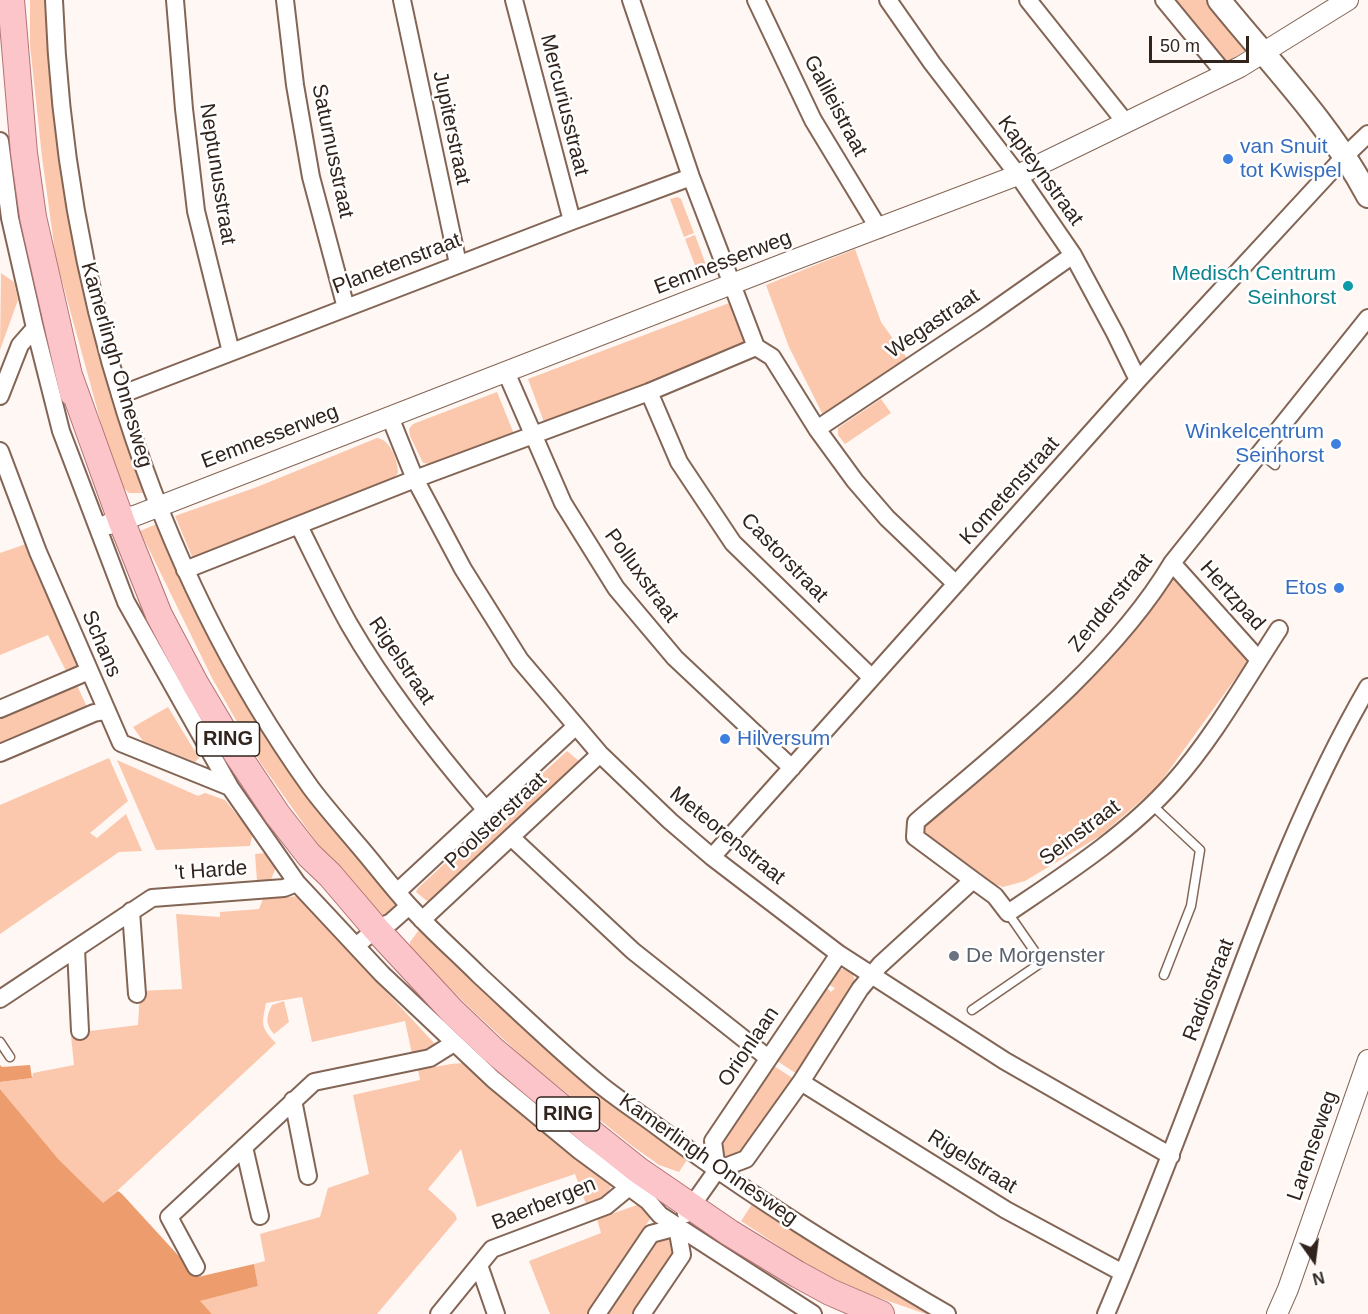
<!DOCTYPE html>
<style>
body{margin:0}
#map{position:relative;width:1368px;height:1314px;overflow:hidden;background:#fef7f3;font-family:Helvetica,sans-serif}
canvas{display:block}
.north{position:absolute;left:1284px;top:1230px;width:60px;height:60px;-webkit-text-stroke:4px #fff;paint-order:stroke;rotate:166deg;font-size:16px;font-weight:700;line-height:24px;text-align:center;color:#31241d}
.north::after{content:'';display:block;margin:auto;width:21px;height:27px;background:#31241d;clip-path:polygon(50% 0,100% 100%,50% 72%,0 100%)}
.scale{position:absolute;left:1149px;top:36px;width:100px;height:27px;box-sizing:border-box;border:3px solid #31241d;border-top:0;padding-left:8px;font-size:18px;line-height:21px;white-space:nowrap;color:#31241d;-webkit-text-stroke:4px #fff;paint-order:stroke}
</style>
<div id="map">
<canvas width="1368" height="1314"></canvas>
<div class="north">N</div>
<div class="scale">50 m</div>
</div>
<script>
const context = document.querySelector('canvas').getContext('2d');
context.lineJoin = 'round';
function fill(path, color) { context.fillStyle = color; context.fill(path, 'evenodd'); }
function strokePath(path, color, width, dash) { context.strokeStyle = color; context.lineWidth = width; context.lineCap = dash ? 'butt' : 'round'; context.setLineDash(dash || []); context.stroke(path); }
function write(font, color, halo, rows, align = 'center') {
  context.font = font + ' Helvetica,sans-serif'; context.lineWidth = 5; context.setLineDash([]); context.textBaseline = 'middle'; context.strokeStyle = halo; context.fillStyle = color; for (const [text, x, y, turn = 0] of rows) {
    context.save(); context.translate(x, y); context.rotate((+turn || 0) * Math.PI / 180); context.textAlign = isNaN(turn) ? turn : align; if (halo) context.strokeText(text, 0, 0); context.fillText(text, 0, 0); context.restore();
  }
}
const green = new Path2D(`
 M30,0H48L58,126L147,493H129L117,481L56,259L42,157L30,45Z
 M1174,0H1214L1250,47L1225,64Z
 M678,197L681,199L694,233L684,237L670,199Z
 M695,235L709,273L699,276L685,239Z
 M855,249L881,322L909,361L824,417L789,347L766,285Z
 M1,273L14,282L18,300L0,350Z
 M729,303C741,312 748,337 741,350L548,424L544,422L528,379Z
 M497,392L514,434L432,469L430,464L423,463L410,436L409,429L413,424Z
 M881,399L891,413L845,444L838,435V428Z
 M377,438C390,439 398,461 398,473L394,478L396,484L193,559L175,516L257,487Z
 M159,523L272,741L289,770L311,798L399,904L383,919L324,853L260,762L212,678L140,531Z
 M29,543L81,668L68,675L48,635L0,655V553Z
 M1174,578L1248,661L1157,787L1100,836L1025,881L1003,887L995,884L920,829L1023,734L1041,728Z
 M75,681L87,707L0,744V713Z
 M168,707L199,758L195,762L143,741L133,727Z
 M567,751L579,761V764L431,900L427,901L416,892L418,888Z
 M109,758L128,801L90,833L97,838L126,814L142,851L119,852L0,934V805Z
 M117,760L198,796L205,793L225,800L250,831L252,837L250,846L156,850Z
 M266,853L276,867L271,880L257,881L255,854Z
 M299,896L378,983L436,1045L432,1049L412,1054L405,1021L312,1042L302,997L266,1003C262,1024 260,1027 276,1043L103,1204L85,1186L0,1314V1096L39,1137L0,1089V1082L32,1078L33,1073L74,1065L71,1036L74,1033L138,1025L140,991L182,989L176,914L220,917V912L259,909L263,899Z
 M422,926L689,1157L679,1172L659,1165L631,1145L529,1063L470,1008L410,949V942Z
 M843,969L852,973L856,983L797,1074L774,1059L824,985L831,992L835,988L825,983L837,970Z
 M284,1001L289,1022L274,1034C265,1024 266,1017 272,1005Z
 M463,1063L611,1186L606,1197L586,1204L575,1174L477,1207L461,1149L428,1189L455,1214L457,1219L377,1314H212L199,1301L258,1286L254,1264L265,1261L260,1234L320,1217L328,1188L369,1174L353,1095L420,1080L418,1070L451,1064Z
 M771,1064L794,1079L742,1156L728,1160L722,1157L718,1146Z
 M754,1201L928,1308L926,1314L865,1293L832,1278L800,1260L741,1221Z
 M637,1205L652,1216L587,1314H550L529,1261L601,1233L597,1219Z
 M669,1234L677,1254L636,1314H603L654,1237Z`);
const forest = new Path2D(`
 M0,1065L2,1067L30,1065L32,1078L0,1082Z
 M0,1089L58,1159L103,1203L118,1191L122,1194L198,1277L254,1264L258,1286L200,1301L212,1314H0Z`);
const service = new Path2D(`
 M1260,453L1275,465
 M1152,805L1200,850L1191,906L1164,975
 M972,1010L1042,962L1008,913
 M0,1042L10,1057`);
const minor = new Path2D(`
 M54,0C64,276 149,562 311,788C326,808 343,827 359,846C377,867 394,890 413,910C434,933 457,953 479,975C518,1011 556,1048 597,1082C616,1098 638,1112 658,1127C750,1196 848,1256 947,1314
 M175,0L184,109L196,211L231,352
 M285,0L295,85L311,177L346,308
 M402,0L458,264
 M514,0L572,221
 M631,0L691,177L756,347L772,357L817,429L855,481L887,518L956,584
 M756,0L813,120L879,229
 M888,0L932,63L1018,175L1073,255L1115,333L1138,380
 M1028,0L1126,123
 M1164,0L1225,74
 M0,141L10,218L35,328L61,431L126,602L230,787L297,883L382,974L493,1079L580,1151L648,1201L660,1215L813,1314
 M506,372L563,503L616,588L675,658L792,768
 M649,392L679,462L733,543L871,677
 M120,395L572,221L691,177
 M0,396L20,345L35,328
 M390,417L415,479L463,569L520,660L600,754L670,821L712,857L839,954L1005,1061L1171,1156
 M817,429L982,319L1073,255
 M0,451L38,552L121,743L230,787
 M299,526C315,558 331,592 349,624C387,690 436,752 485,809
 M1172,563L1259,660
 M185,570L415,479L649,392L756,347
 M0,709L89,671
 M0,753L94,713L105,711
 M512,838L633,951L768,1058
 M712,857L1138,380L1344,157L1368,134
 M973,880L915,837L916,822C1003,748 1113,662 1172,563L1368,318
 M397,892L575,727
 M131,911L137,994
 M422,920L600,754
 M356,946L376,929L391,922L409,906
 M76,949L80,1031
 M839,954L713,1141L717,1170L746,1159L801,1082L860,989L880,965L973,880L995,896L1008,913C1064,875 1127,835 1173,783C1214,737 1245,681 1279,629
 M0,999L152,898L284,888L297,883
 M801,1082L1006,1210L1123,1273
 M293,1100L308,1176
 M244,1147L260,1216
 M686,1214L717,1170
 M479,1265L496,1314
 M196,1267L169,1217L314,1082L430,1058L454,1043
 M439,1314L492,1249L606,1206L629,1187
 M597,1314L651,1234L677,1227L682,1255L642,1314
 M1106,1314C1147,1217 1185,1118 1222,1019C1264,906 1307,792 1368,687`);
const tertiary = new Path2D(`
 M109,524L137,515L786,263L1018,175L1240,67L1348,0
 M1277,1314L1288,1289L1368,1060`);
const secondary = new Path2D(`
 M1219,0C1270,63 1330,124 1368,196`);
const primary = new Path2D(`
 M11,0L24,153L33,217L73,393
 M70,378L121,520L159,615L196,685L237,754L277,814L309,855L330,875L376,929L453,1012L493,1050L594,1135L638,1170L730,1233L797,1274L830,1292L881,1314`);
const markers = [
 [1228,159,6,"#3f7fe0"],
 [1348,286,6,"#0f9aa8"],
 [1336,444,6,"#3f7fe0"],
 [1339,588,6,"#3f7fe0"],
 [725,739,6,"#3f7fe0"],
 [954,956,6,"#6b7280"]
];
const shields = [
 [228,739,63],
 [568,1114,63]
];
const shieldNames = [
 ["RING",228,739],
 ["RING",568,1114]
];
const streetNames = [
 ["Mercuriusstraat",564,105,76],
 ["Galileistraat",835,106,62],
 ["Jupiterstraat",451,128,78],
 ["Saturnusstraat",332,151,78],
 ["Kapteynstraat",1040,171,54],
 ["Neptunusstraat",217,174,81],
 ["Eemnesserweg",723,263,-21],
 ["Planetenstraat",397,264,-21],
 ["Wegastraat",933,324,-34],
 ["Kamerlingh Onnesweg",116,365,74],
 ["Eemnesserweg",270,437,-21],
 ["Kometenstraat",1010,491,-48],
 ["Castorstraat",784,558,46],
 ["Polluxstraat",641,576,54],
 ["Hertzpad",1232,596,48],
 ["Zenderstraat",1111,603,-51],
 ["Schans",101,644,67],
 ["Rigelstraat",401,661,56],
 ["Poolsterstraat",496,821,-43],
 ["Seinstraat",1080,833,-37],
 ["Meteorenstraat",727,836,39],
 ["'t Harde",211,871,-4],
 ["Radiostraat",1209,990,-69],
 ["Orionlaan",749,1047,-56],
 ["Larenseweg",1313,1146,-71],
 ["Kamerlingh Onnesweg",708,1160,35],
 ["Rigelstraat",972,1162,32],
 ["Baerbergen",544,1204,-22]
];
const shopNames = [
 ["van Snuit",1240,147],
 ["tot Kwispel",1240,171],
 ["Winkelcentrum",1324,432,"right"],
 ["Seinhorst",1324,456,"right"],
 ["Etos",1327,588,"right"],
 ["Hilversum",737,739]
];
const cultureNames = [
 ["Medisch Centrum",1336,274],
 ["Seinhorst",1336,298]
];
const worshipNames = [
 ["De Morgenster",966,956]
];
fill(green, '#fbc8ad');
fill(forest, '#ed9c6e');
strokePath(service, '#836555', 11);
strokePath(minor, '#836555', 20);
strokePath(tertiary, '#836555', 22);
strokePath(secondary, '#836555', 26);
strokePath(primary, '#b47475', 28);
strokePath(service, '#fff', 8);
strokePath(minor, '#fff', 16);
strokePath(tertiary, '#fff', 20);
strokePath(secondary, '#fff', 22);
strokePath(primary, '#fcc5c9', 26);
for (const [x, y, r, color] of markers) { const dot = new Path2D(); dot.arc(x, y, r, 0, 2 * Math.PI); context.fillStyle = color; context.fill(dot); strokePath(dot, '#fff', 2); }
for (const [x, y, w] of shields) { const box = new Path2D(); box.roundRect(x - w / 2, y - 17, w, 34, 4.5); context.fillStyle = '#fff'; context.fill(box); strokePath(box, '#31241d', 1.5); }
write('bold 20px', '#31241d', null, shieldNames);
write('21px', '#31241d', '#fff', streetNames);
write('21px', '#366cbe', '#fff', shopNames, 'left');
write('21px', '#0d838f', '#fff', cultureNames, 'right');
write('21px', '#5b616d', '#fff', worshipNames, 'left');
</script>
